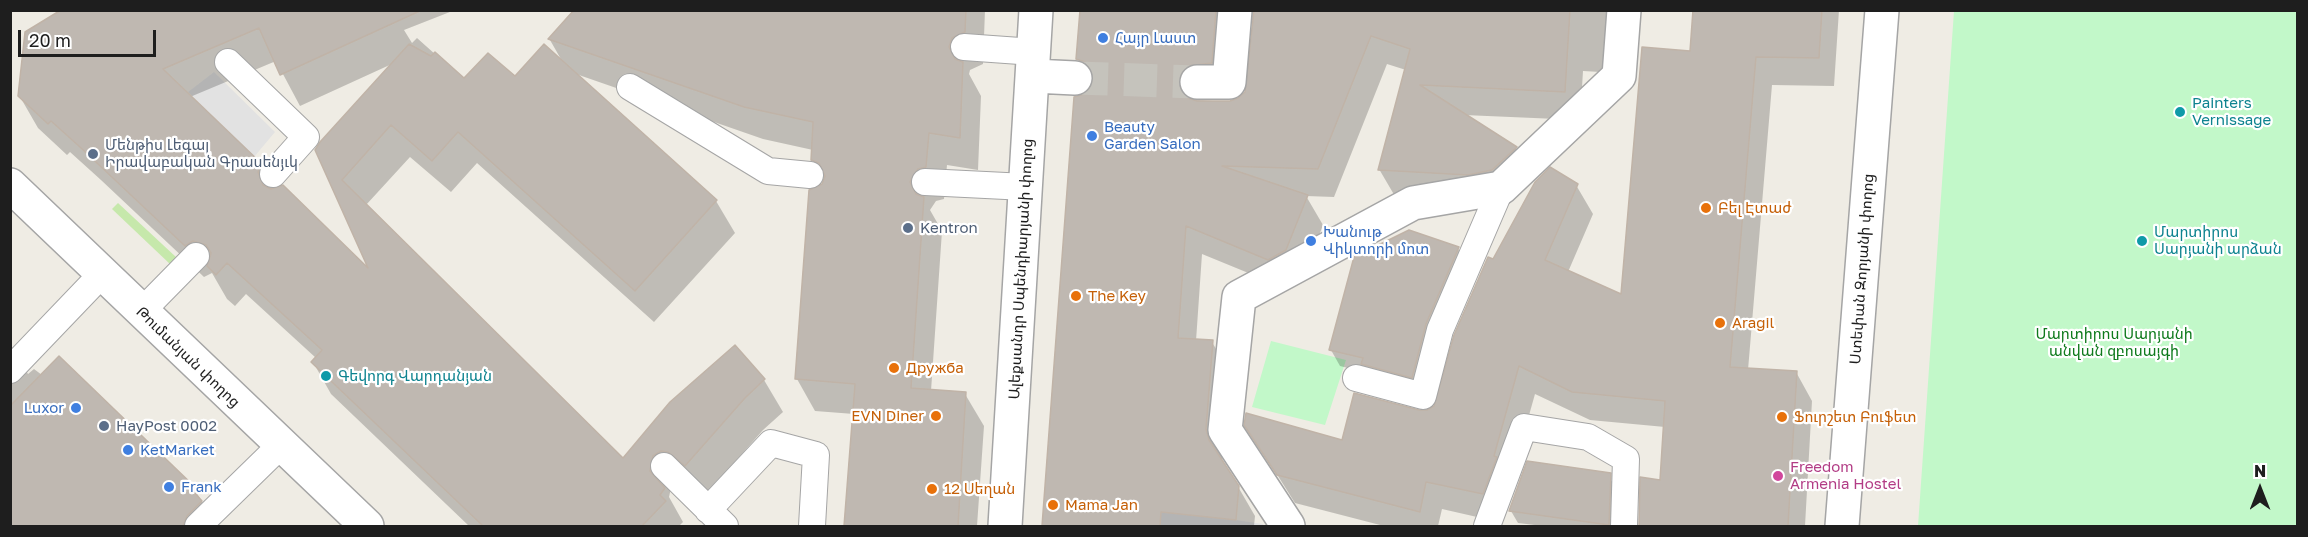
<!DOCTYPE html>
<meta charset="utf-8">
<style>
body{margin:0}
#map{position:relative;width:2308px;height:537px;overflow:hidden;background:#efece4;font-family:"Golos Text",sans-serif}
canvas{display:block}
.frame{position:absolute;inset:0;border:12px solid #1e1e1e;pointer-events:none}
.north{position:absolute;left:2230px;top:459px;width:60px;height:60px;-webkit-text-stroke:4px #fff;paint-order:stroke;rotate:0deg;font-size:16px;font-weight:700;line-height:24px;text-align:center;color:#1e1e1e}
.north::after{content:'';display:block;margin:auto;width:21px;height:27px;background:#1e1e1e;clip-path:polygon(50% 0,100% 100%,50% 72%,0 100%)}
.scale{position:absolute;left:18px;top:30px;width:138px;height:27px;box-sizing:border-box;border:3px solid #1e1e1e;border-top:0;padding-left:8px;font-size:18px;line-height:21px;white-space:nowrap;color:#1e1e1e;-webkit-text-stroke:4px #fff;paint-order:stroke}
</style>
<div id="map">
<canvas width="2308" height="537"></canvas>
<div class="frame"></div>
<div class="north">N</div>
<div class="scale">20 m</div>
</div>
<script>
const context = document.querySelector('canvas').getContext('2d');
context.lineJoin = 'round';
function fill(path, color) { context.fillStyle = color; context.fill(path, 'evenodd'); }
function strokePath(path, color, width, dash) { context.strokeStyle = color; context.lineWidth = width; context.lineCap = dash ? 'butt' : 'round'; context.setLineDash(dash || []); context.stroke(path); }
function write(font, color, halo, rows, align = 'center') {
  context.font = font + ' "Golos Text","Noto Sans Armenian",sans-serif'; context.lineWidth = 4.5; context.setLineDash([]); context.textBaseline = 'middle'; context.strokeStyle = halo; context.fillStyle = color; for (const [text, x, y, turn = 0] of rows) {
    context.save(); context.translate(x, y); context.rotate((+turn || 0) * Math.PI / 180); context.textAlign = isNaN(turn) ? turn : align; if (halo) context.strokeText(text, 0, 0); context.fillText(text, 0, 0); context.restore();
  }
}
const grass = new Path2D(`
 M118,203L177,258L171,265L112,209Z`);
const park = new Path2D(`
 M1954,11H2297V526H1918Z
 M1271,341L1346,360L1325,425L1252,407Z`);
const parking = new Path2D(`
 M214,72L275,132L254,157L188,92Z
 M1161,512L1236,520L1263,524L1264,526H1160Z`);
const shadow = new Path2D(`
 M81,10H455L404,30L412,43L417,38L464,80L515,78L562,61L550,40L576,10H985L983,64L970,70L969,74L981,96L978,170L947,165L944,199L936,201L930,210L942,231L931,391L965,394L984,426L977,526H847L854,414L815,411L797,379L825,181L812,160L813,150L763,139L576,74L716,201L735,233L654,322L477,163L451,192L410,157L366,205L623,460L735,347L764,380L783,412L763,430L704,497L671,488L669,497L683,522L679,526H469L331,394L313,362L316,358L246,294L235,306L227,299L212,273L204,277L101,180L70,152L67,155L38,128L19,95ZM276,61L300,106L394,63L316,150L373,274L274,189L260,165L190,97Z
 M1081,10H1632L1618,73L1583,71L1580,120L1464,115L1516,148L1533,176L1396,198L1379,169L1406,70L1387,64L1334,197L1306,196L1323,225L1302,279L1285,288L1202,254L1196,341L1212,342L1228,370L1222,459L1255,516L1254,526H1043L1075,98L1085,96L1093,85L1078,59ZM1254,20L1246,92L1239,100L1229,102L1198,100L1205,94L1244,21Z
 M1694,10H1839L1834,86L1772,85L1748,370L1796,372L1812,401L1805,526H1640L1642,479L1662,482L1665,427L1590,420L1535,394L1499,522L1442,509L1438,526H1384L1295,503L1246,425L1343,441L1434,408L1494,261L1576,185L1593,214L1568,272L1622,296L1691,53Z
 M1458,249L1467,264L1421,393L1368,373L1340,366L1331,350Z
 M10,345L28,374L34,369L195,490L216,526H10Z
 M1608,475L1615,487V526H1543L1518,523L1511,511Z`);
const building = new Path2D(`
 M61,10H422L280,75L259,28L163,69L262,164L258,172L263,185L271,189L283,185L368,268L315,150L320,142L409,44L431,56L435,52L464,78L488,53L515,76L544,44L717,200L635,291L458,132L432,161L391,125L342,180L623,458L670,402L735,345L765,379L745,398L685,466L668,452L661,451L653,456L650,471L665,488L660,495L666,501L642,526H483L311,362L322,350L227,263L216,275L207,266L211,253L206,245L193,241L185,246L81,148L51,121L48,124L18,96L25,32Z
 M574,10H966L965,32L952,38L949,47L955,59L963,62L960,138L929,133L926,167L918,169L910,182L916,194L924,197L911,388L966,392L958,526H844L855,384L795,379L809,190L822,184L825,176L819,163L811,160L813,122L744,107L548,39Z
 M1080,10H1216L1212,63L1188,66L1181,72L1178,81L1181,92L1188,98L1197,101H1230L1238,98L1245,92L1254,10H1570L1565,92L1420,85L1517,147L1492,170L1468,175L1378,170L1410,49L1371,36L1318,169L1222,166L1308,195L1286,250L1268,260L1186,226L1178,338L1213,340L1206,429L1209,440L1239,486L1236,520L1161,512L1160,526H1042L1074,97L1084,94L1090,89L1094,79L1091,69L1085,62L1076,59Z
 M1693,10H1822L1819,58L1756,57L1730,367L1797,371L1788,526H1639L1640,477L1660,480L1665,401L1572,392L1519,366L1494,456L1497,457L1483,494L1426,482L1420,512L1277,475L1244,425L1246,413L1342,440L1354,393L1419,410H1427L1434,406L1454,335L1488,257L1493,259L1535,182L1550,167L1578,184L1545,260L1621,294L1642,47L1690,51Z
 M1409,230L1459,247L1426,324L1412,378L1361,364L1363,358L1329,350L1354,257Z
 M59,356L197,489L194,492L202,501L187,516L183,526H10V406Z
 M1527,461L1611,473L1609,525L1509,511Z`);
const minorTunnel = new Path2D(`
 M1075,78L1197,82`);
const service = new Path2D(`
 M964,47L1034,52
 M228,62L306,137L273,174
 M630,87L768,171L810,175
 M925,182L1026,187
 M141,312L196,256
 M10,370L102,274
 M1356,378L1423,396L1440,330L1501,188
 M664,466L725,526
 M708,510L771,443L816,455L812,526
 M198,526L280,446
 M1487,526L1524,427L1588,437L1626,459L1624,526`);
const minor = new Path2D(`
 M1033,76L1075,78
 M1197,82H1229L1235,10
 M1005,526L1036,10
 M1288,526L1225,430L1239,297L1413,203L1501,188L1619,76L1624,10
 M1842,526L1882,10`);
const tertiary = new Path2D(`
 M10,185L367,526`);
const markers = [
 [1103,38,6,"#3f7fe0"],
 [2180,112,6,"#0f9aa8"],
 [1092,136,6,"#3f7fe0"],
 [93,154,6,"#5c6f8a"],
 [1706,208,6,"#e8710a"],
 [908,228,6,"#5c6f8a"],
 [1311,241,6,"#3f7fe0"],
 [2142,241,6,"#0f9aa8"],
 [1076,296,6,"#e8710a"],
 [1720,323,6,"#e8710a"],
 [894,368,6,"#e8710a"],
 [326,376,6,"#0f9aa8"],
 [76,408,6,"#3f7fe0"],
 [936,416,6,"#e8710a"],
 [1782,417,6,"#e8710a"],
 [104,426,6,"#5c6f8a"],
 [128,450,6,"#3f7fe0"],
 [1778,476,6,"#d1479c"],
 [169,487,6,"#3f7fe0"],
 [932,489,6,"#e8710a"],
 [1053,505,6,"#e8710a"]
];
const shopNames = [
 ["Հայր Լաստ",1115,38],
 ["Beauty",1104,127],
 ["Garden Salon",1104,144],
 ["Խանութ",1323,232],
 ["Վիկտորի մոտ",1323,249],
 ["Luxor",64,408,"right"],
 ["KetMarket",140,450],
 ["Frank",181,487]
];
const cultureNames = [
 ["Painters",2192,103],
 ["Vernissage",2192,120],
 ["Մարտիրոս",2154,232],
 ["Սարյանի արձան",2154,249],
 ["Գեվորգ Վարդանյան",338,376]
];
const serviceNames = [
 ["Մենթիս Լեգալ",105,145],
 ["Իրավաբական Գրասենյւկ",105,162],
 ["Kentron",920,228],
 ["HayPost 0002",116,426]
];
const foodNames = [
 ["Բել Էտաժ",1718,208],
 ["The Key",1088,296],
 ["Aragil",1732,323],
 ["Дружба",906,368],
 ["EVN Diner",924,416,"right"],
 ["Ֆուրշետ Բուֆետ",1794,417],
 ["12 Սեղան",944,489],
 ["Mama Jan",1065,505]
];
const streetNames = [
 ["Ալեքսանդր Սպենդիարյանի փողոց",1021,269,-87],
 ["Ստեփան Զորյանի փողոց",1862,269,-86],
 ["Թումանյան փողոց",188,357,44]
];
const parkNames = [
 ["Մարտիրոս Սարյանի",2114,334],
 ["անվան զբոսայգի",2114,351]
];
const hotelNames = [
 ["Freedom",1790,467],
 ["Armenia Hostel",1790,484]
];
fill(grass, '#c6e8ab');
fill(park, '#c2f8c9');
fill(parking, '#e2e2e2');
fill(shadow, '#0003');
fill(building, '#bfb8b1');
strokePath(building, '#c0b3a7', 1.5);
strokePath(minorTunnel, '#c5c3bc', 33, [33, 16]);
strokePath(service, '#a5a5a5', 28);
strokePath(minor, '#a5a5a5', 36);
strokePath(tertiary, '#a5a5a5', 36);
strokePath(service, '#fff', 26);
strokePath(minor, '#fff', 33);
strokePath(tertiary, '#fff', 33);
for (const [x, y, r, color] of markers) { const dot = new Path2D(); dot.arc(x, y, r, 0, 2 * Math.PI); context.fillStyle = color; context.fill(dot); strokePath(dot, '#fff', 2); }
write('15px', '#366cbe', '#fff', shopNames, 'left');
write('15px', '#0d838f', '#fff', cultureNames, 'left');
write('15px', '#4e5e75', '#fff', serviceNames, 'left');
write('15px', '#c56008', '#fff', foodNames, 'left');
write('15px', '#1e1e1e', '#fff', streetNames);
write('15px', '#0e7a1c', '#fff', parkNames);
write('15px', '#b23c85', '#fff', hotelNames, 'left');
</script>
